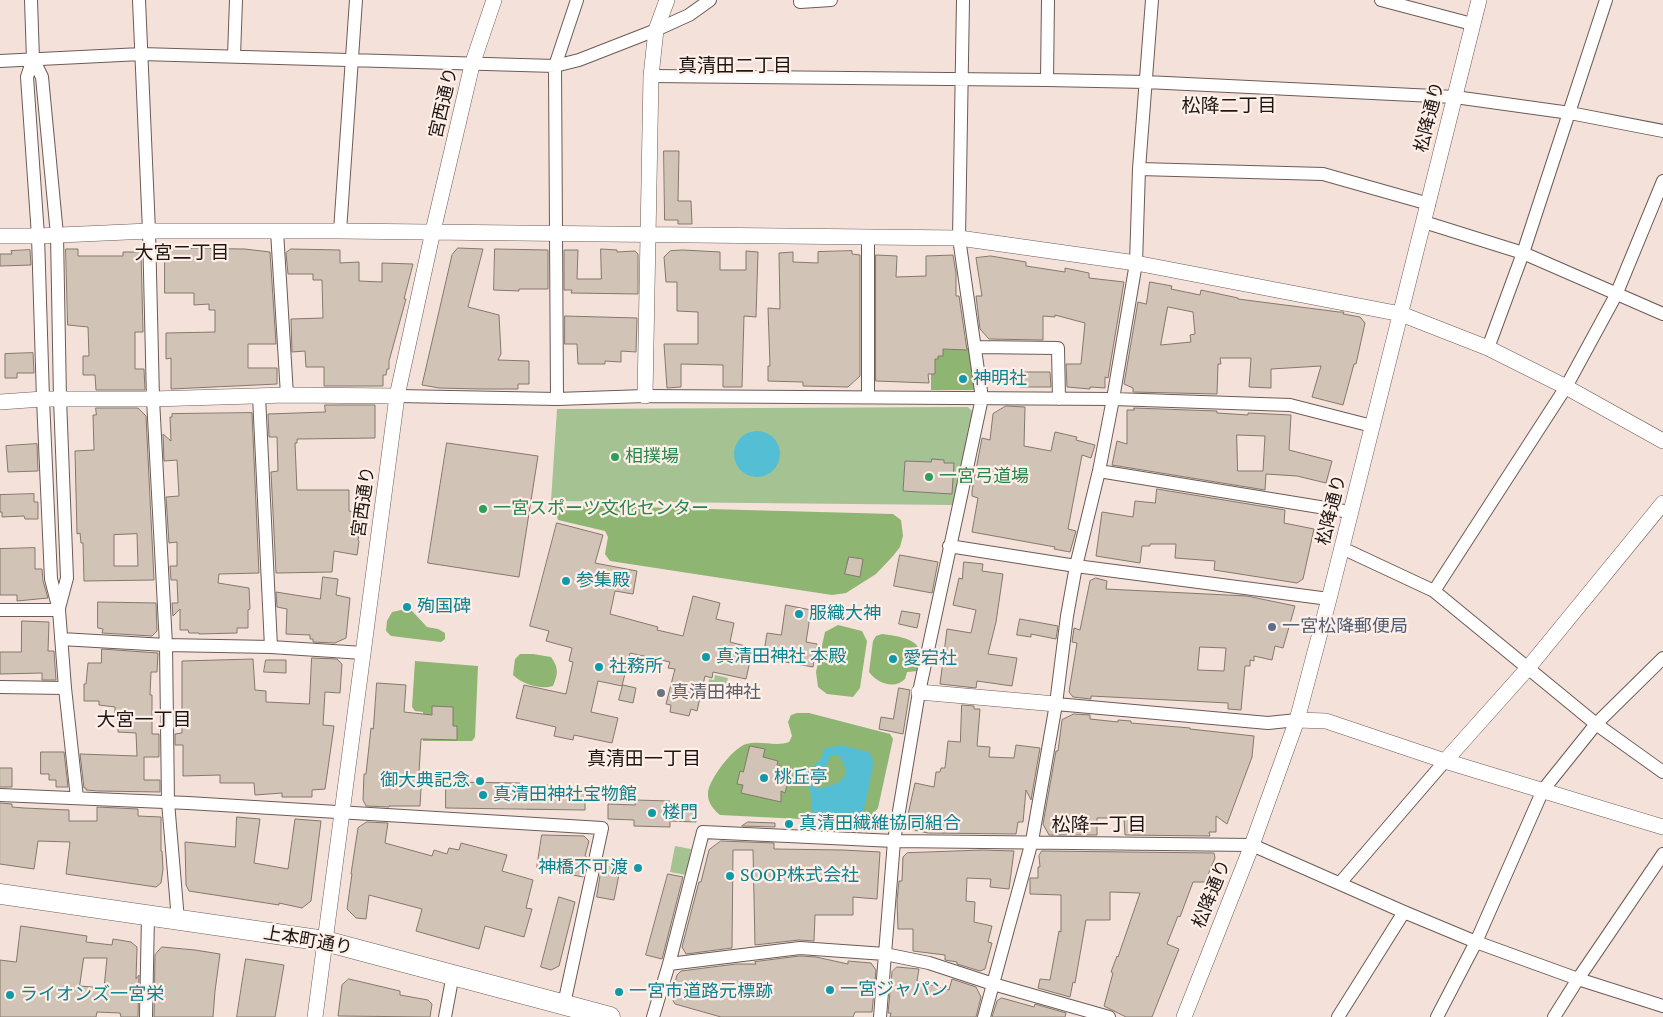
<!DOCTYPE html>
<meta charset="utf-8">
<style>
body{margin:0}
canvas{display:block;background:#f4e1d9}
</style>
<canvas width="1663" height="1017"></canvas>
<script>
const context = document.querySelector('canvas').getContext('2d');
context.lineJoin = 'round';
function fill(path, color) { context.fillStyle = color; context.fill(path, 'evenodd'); }
function strokePath(path, color, width, dash) { context.strokeStyle = color; context.lineWidth = width; context.lineCap = dash ? 'butt' : 'round'; context.setLineDash(dash || []); context.stroke(path); }
function write(font, color, halo, rows, align = 'center') {
  context.font = font + ' "PT Serif","Noto Sans JP",serif'; context.lineWidth = 4.5; context.setLineDash([]); context.textBaseline = 'middle'; context.strokeStyle = halo; context.fillStyle = color; for (const [text, x, y, turn = 0] of rows) {
    context.save(); context.translate(x, y); context.rotate((+turn || 0) * Math.PI / 180); context.textAlign = isNaN(turn) ? turn : align; if (halo) context.strokeText(text, 0, 0); context.fillText(text, 0, 0); context.restore();
  }
}
const green = new Path2D(`
 M968,407L974,413L953,505L551,501L557,409Z
 M715,675L728,678L725,690L708,686L709,679L714,680Z
 M675,846L691,849L686,875L670,872Z`);
const forest = new Path2D(`
 M931,339L955,349L975,347L976,390H931Z
 M562,505L893,514L901,520L903,536L900,547L893,556L876,574L846,593L832,595L610,561L605,554L608,537L605,531L558,520L557,516Z
 M401,610L412,611L427,627L438,629L445,633V639L441,642L391,636L386,631L387,621L392,612Z
 M838,625L862,631L867,641L860,688L853,697L827,694L818,687L816,672L825,632Z
 M882,634C895,636 914,637 920,650L918,671L907,672L905,679C894,690 877,683 869,672L873,641L876,636Z
 M520,654H533L551,657C559,668 558,674 553,686C541,690 522,684 513,675L515,659Z
 M415,661L478,666L475,737L472,741H423V712L415,711L412,707Z
 M797,713H809L890,734L893,739L878,808L873,814L861,822L720,815C713,809 707,802 708,792C710,778 733,748 746,744C761,740 775,747 789,742L792,736L788,722L791,715Z
 M527,784H547L552,787L551,807L547,810H527C521,803 520,791 527,784Z`);
const water = new Path2D(`
 M734 454a23 23 0 1 1 46 0a23 23 0 1 1-46 0Z
 M841,745L868,752L872,756L873,766L864,810L859,814H814L812,811L810,788L804,778V775L822,758L823,749ZM830,756H839C856,779 836,787 815,788L808,779C818,773 828,768 830,756Z`);
const building = new Path2D(`
 M664,151H679L678,201H691L692,224H678V220H665Z
 M165,248L245,249L270,252L276,344H248V368H277V384L171,389V358L166,359V333L215,332V310H209V304L194,305V293H165Z
 M458,248L483,249L468,307L499,315L501,354L498,360L529,361V384H518V389H480L439,388L422,385L452,255Z
 M66,249H78V256H123V252H141L143,332H135V369H144L145,390H96L95,375H83V356H89L88,327L68,325Z
 M291,249L340,250V263L359,262V281L382,282V263L413,264L404,299H406L389,361V369H387L386,375H383V386H324V367H306L305,351L292,352L291,319L323,318L322,280H313V274H288L286,253Z
 M495,249L548,250V289H519V291L494,290Z
 M601,249L617,250V252L635,251L638,254V294L571,293L572,290H564V250H578L577,279H601Z
 M30,250L31,265L0,266V254H12L11,251Z
 M683,250L720,252V270H746V251L758,252L756,317L744,316L742,387H723V365L681,364V387L667,388L664,344H698V312L677,311V282H666L664,257L670,251Z
 M852,251V254L860,255V376L848,387L803,386V382L768,381V366H770L768,308L780,309L779,253L793,252V262L818,263V252Z
 M876,255L897,256L896,277L926,276V256L953,255L956,273V296H959L967,350L943,349V356H938V359H935V374H928L929,383L876,381Z
 M991,256L1026,262V266L1065,272V268L1089,273V278L1124,282L1108,378L1105,377V388L1090,387V389L1067,387L1066,364H1081L1085,323L1055,315V317L1043,316V340L989,339L980,329L976,296H982L976,258Z
 M1150,282L1172,286L1171,289L1200,295L1201,290L1238,298V299L1339,312H1344L1343,314L1360,317L1365,323L1356,364H1354L1343,405L1312,397L1321,366L1271,369V388L1249,387L1251,358H1220L1221,364H1218L1217,394L1133,392V388L1124,384L1138,302L1146,304ZM1168,307L1193,312L1195,334L1190,335L1191,342L1161,345Z
 M565,316L637,318L636,352L621,351V362L605,361V364H578L577,344H565Z
 M33,353L34,373H17V378H5V354Z
 M1020,372H1050L1051,387H1020Z
 M325,405H375V438L297,439V443H295L297,490H349V511L363,514L358,540L359,541L357,555L334,551L332,572L276,573L271,472L278,471L277,437H269L268,414L325,412Z
 M1006,406L1025,407L1024,446L1051,451L1055,432L1077,437L1076,440L1095,445L1091,458L1082,455L1068,529L1076,531L1070,552L1054,549L1055,547L972,532L978,498L972,496V491L982,438L990,440L993,414Z
 M96,408H138L146,416L154,580L84,581L83,543H81L80,533L77,534L75,451L94,450L93,415H96ZM137,534L138,566H114V535Z
 M1134,408L1217,411V413L1248,415V413L1291,415L1289,450L1332,461L1326,483L1297,476L1266,474L1265,490L1112,465L1117,441L1127,444V410H1134ZM1237,435L1265,436L1263,471H1238Z
 M252,413L259,573L219,574L218,583L249,588L250,609L248,610V628H237V633L199,634V633H189L188,630H180V609L173,616L172,603H178L177,580H171L170,566H177V542L169,543L166,497L179,496L177,460L164,461L163,434L171,441L170,417H172V414Z
 M447,443L538,456L519,577L428,563Z
 M37,444L38,471L8,472L6,446Z
 M932,459L944,460V463H954L952,494L903,491L905,461L931,462Z
 M1157,489L1285,510L1284,523L1314,529L1303,579L1297,583L1214,570L1215,561L1175,558L1176,544H1150V546H1142L1140,563L1096,556L1102,512L1133,517L1135,501L1155,503Z
 M34,494V502H38V519H25L24,516L2,517V512H0V495Z
 M557,523L603,535L595,563L637,571L633,594L615,591L610,614L658,627L657,630L683,636L693,596L720,603L716,619L734,623L730,642L753,648L746,679L713,672L712,678L705,676L697,711L691,709L689,716L670,712L671,705L666,704L675,669L668,668L670,662L630,653L622,686L598,681L591,712L618,718L612,743L574,735L573,740L554,736L556,727L516,718L524,685L566,694L573,662L569,661L572,648L546,641L549,631L530,626Z
 M35,548V569H42L43,581L48,598L17,601V595H0V549Z
 M900,555L938,562L932,593L894,586Z
 M849,557L863,559L860,577L845,574Z
 M964,562L983,564L982,571L1003,574L996,622L988,654L1017,658L1012,686L977,681L976,688L940,684L947,629L971,633L976,610L953,605L959,578L962,579Z
 M323,577L338,579L336,595L350,598L346,638L335,643L313,642V639H310V635L286,634L287,609L277,607L276,592L320,599Z
 M1096,578L1107,581L1106,589L1247,596L1295,606L1283,648L1275,646L1272,660L1254,656V661L1250,660V666H1245L1241,710L1228,709V703L1091,696V699L1073,697L1069,692L1077,643L1072,642L1074,628L1080,630L1090,581ZM1200,647L1226,648L1224,671L1198,670Z
 M98,602L156,603L157,631L152,636L102,633L103,629L98,628Z
 M786,605L811,610L806,642L817,644L813,667L763,658L767,633L781,635Z
 M902,611L920,614L917,628L899,624Z
 M1020,619L1058,626L1056,639L1031,634V637L1017,635Z
 M22,621L49,622L48,651H54L56,680H42V673L0,674V652H21Z
 M102,649L158,653L157,672H151L150,695H152V734H159V757H144V780H160V792L98,791L86,790V788H84L80,754L137,756L136,733L118,732V713H115V707L99,705V701H84V684H86L88,663H101Z
 M312,658L337,659L342,664L340,693L325,692L323,725L334,726L325,789L312,790V797H282V793L255,795L254,783H220V775L183,776V745H175V734L182,733V661L253,659L255,690L266,691V702L309,704Z
 M266,660H286V673L264,672Z
 M377,683L406,685L404,712L432,715V706L453,707V726H457V740L421,739L419,772H422L420,806H389V807L366,806L363,800L364,774H366L371,728L373,729Z
 M623,685L636,688L633,703L619,700Z
 M899,688L910,690L903,734L879,729L881,717L893,719Z
 M962,705L974,706V709H980L977,746L990,747L989,757L1014,758L1016,745L1040,748L1031,800L1026,790L1023,822H1018L1016,834L928,833L905,828L915,783L934,787L936,772H940L941,768H945L948,741L960,742Z
 M1074,714L1090,715V719L1118,722V720L1131,721V723L1190,728V729L1254,736L1252,757L1227,824L1216,816V832H1209L1210,836L1125,835L1124,818H1097V835H1049L1043,824L1056,751H1058L1062,720Z
 M750,746L765,749L763,757L778,761L777,765L791,769L785,793L781,791V802L741,793L743,785L737,784L740,771L743,772Z
 M41,752H64L68,787H56V780H49V774H41Z
 M0,768H12V787H0Z
 M446,782L520,783V793L556,794V792L585,791V810L446,808Z
 M635,800L670,801V806L696,807V822L670,821V827L634,826V820L608,819V804L635,805Z
 M0,803L12,804V807L24,808L69,810V821H97V807L138,809V816L161,817V851H162L163,869L161,883L156,887L66,874L70,842L38,841L34,869L0,864Z
 M237,817L260,819L254,863L288,869L295,819L321,821L311,901L302,908L279,903V905L189,891L186,885L185,842L235,847Z
 M367,822L388,823L385,843L432,856L434,850L447,854L449,848L459,850L461,843L507,855L502,871L533,880L526,908L532,909L524,937L485,926L479,949L416,931L422,909L369,895L366,919L356,918L347,909L352,874H351L358,828Z
 M748,822L775,823V827L742,826Z
 M542,835L584,836L589,841L585,856L587,857L583,877L537,868Z
 M721,841L774,843V849L843,850L880,852L877,899L853,897V915H815L814,941L799,940L755,945L753,850H733L732,948L686,954L682,947L699,882H701L709,850Z
 M983,850L1014,851L1009,889L990,887L991,879L967,878L966,901L975,902L974,922L992,926L988,942L992,943L985,969L980,971L957,964V962L945,960V955L913,951V929H898L897,901L899,881H902L903,857L907,853Z
 M1042,851L1214,853L1215,858L1205,882H1193L1180,917L1178,916L1167,944L1179,949L1152,1017H1126L1104,1006L1113,973L1111,972L1117,956L1118,957L1140,893L1110,892V920H1086L1075,983L1073,982L1070,997L1038,988L1040,979L1050,980L1059,931L1061,932V895L1030,894V878H1038V867H1040L1039,856Z
 M603,860L621,864L614,900L597,897Z
 M668,874L683,877L662,959L646,955Z
 M559,897L575,902L559,966L551,970L541,967Z
 M21,926L87,936L86,942L112,945L113,939L131,942L137,947L136,979L139,975L138,1017H121L120,1013L97,1012L96,1017H0V960L16,962ZM84,958H107L104,988L80,986Z
 M162,947L195,950L220,954L215,991L213,1017H154L155,955Z
 M800,956L816,957L848,964V961L871,963L876,970L872,1012H855L853,1017H721L675,1004L671,997L677,975L681,971L736,964H756L755,962Z
 M246,959L284,965L275,1017H237Z
 M897,967L919,969L917,981L949,990L952,979L976,987L981,997L976,1017H890L891,1013H888L892,972Z
 M349,979L400,991V995L428,1000L432,1004L430,1017L338,1016L342,985Z
 M1002,998L1034,1007L1035,1004L1066,1013L1065,1017H992L997,1001Z`);
const minor = new Path2D(`
 M31,0L33,59L27,77L38,236L43,399L51,579L59,610L65,688L77,798
 M139,0L149,231L153,399L166,645L168,802L178,920
 M1152,0L1139,169L1136,263L1113,399L1290,405L1372,426
 M1381,0L1472,24
 M800,2L831,0
 M234,56L236,0
 M33,59L42,77L57,235L60,399L67,578L59,608
 M0,61L141,54L555,66L579,60L656,30L689,15L710,0
 M651,76L1047,80L1146,82L1434,96L1455,97L1570,113L1663,131
 M1047,80L1048,0
 M1139,169L1323,174L1429,204
 M1424,222L1523,253L1663,314
 M277,231L287,395
 M340,231L356,0
 M975,347L1058,348L1059,399
 M1488,348L1523,253L1606,0
 M259,396L271,647
 M397,396L557,399L645,396L1113,399L1099,471L1076,566L1067,616L1056,704L1032,841L984,1017
 M868,397V237
 M557,399L555,66L577,0
 M1099,471L1350,512
 M949,546L1076,566L1329,599
 M1342,548L1434,591L1596,724L1663,772
 M1434,591L1566,387L1616,295L1663,181
 M0,610H59
 M61,639L166,645L271,647L363,653
 M0,687L65,688
 M1056,704L1268,723L1297,720
 M0,795L188,803L602,828L564,1004
 M1340,883L1445,761
 M669,964L800,948L885,954L929,963L993,984L1109,1017
 M146,1017L148,916
 M445,1017L453,974
 M653,1017L669,964L703,832L894,841L1252,845L1404,912L1476,942L1578,979L1663,1006
 M880,1017L894,841L919,692L982,398L959,238L963,0
 M1338,1017L1404,912
 M1437,1017L1476,942L1543,790L1596,724L1663,658
 M1554,1017L1578,979L1663,854`);
const tertiary = new Path2D(`
 M0,236H38L149,231H340L959,238L1136,263L1401,314L1488,348L1566,387L1663,441
 M645,396L651,76L656,30L667,0
 M0,402L43,399H153L287,395L397,396
 M919,692L1056,704
 M1297,720L1326,721L1445,761L1663,827
 M1445,761L1528,668L1663,503
 M315,1017L397,396L433,231L472,65L494,0
 M1184,1017L1252,845L1297,720L1329,599L1479,0`);
const trunk = new Path2D(`
 M0,894L325,941L610,1017`);
const markers = [
 [963,379,5,"#0f9aa8"],
 [615,457,5,"#2e9e5b"],
 [929,477,5,"#2e9e5b"],
 [483,509,5,"#2e9e5b"],
 [566,581,5,"#0f9aa8"],
 [407,607,5,"#0f9aa8"],
 [799,614,5,"#0f9aa8"],
 [1272,627,5,"#5c6f8a"],
 [706,657,5,"#0f9aa8"],
 [893,659,5,"#0f9aa8"],
 [599,667,5,"#0f9aa8"],
 [661,693,5,"#6b7280"],
 [764,778,5,"#0f9aa8"],
 [480,781,5,"#0f9aa8"],
 [483,795,5,"#0f9aa8"],
 [652,813,5,"#0f9aa8"],
 [789,824,5,"#0f9aa8"],
 [638,868,5,"#0f9aa8"],
 [730,876,5,"#0f9aa8"],
 [830,990,5,"#0f9aa8"],
 [619,992,5,"#0f9aa8"],
 [10,995,5,"#0f9aa8"]
];
const streetNames = [
 ["宮西通り",444,103,-77],
 ["松降通り",1430,117,-76],
 ["宮西通り",364,502,-82],
 ["松降通り",1332,510,-76],
 ["松降通り",1212,894,-68],
 ["上本町通り",308,941,10]
];
const cultureNames = [
 ["神明社",973,379],
 ["参集殿",576,581],
 ["殉国碑",417,607],
 ["服織大神",809,614],
 ["真清田神社 本殿",716,657],
 ["愛宕社",903,659],
 ["社務所",609,667],
 ["桃丘亭",774,778],
 ["御大典記念",470,781,"right"],
 ["真清田神社宝物館",493,795],
 ["楼門",662,813],
 ["真清田繊維協同組合",799,824],
 ["神橋不可渡",628,868,"right"],
 ["SOOP株式会社",740,876],
 ["一宮ジャパン",840,990],
 ["一宮市道路元標跡",629,992],
 ["ライオンズ一宮栄",20,995]
];
const leisureNames = [
 ["相撲場",625,457],
 ["一宮弓道場",939,477],
 ["一宮スポーツ文化センター",493,509]
];
const serviceNames = [
 ["一宮松降郵便局",1282,627]
];
const worshipNames = [
 ["真清田神社",671,693]
];
const neighbourhoodNames = [
 ["真清田二丁目",735,67],
 ["松降二丁目",1229,107],
 ["大宮二丁目",182,254],
 ["大宮一丁目",144,721],
 ["真清田一丁目",644,760],
 ["松降一丁目",1099,826]
];
fill(green, '#a5c293');
fill(forest, '#8eb572');
fill(water, '#54bed4');
fill(building, '#d1c4b7');
strokePath(building, '#84786c', 1);
strokePath(minor, '#6c5c55', 14);
strokePath(tertiary, '#6c5c55', 16);
strokePath(trunk, '#6c5c55', 21);
strokePath(minor, '#fff', 12);
strokePath(tertiary, '#fff', 15);
strokePath(trunk, '#fff', 20);
for (const [x, y, r, color] of markers) { const dot = new Path2D(); dot.arc(x, y, r, 0, 2 * Math.PI); context.fillStyle = color; context.fill(dot); strokePath(dot, '#feefe8', 2); }
write('18px', '#1d1613', '#feefe8', streetNames);
write('18px', '#0d838f', '#feefe8', cultureNames, 'left');
write('18px', '#27864d', '#feefe8', leisureNames, 'left');
write('18px', '#4e5e75', '#feefe8', serviceNames, 'left');
write('18px', '#5b616d', '#feefe8', worshipNames, 'left');
write('19px', '#1d1613', '#feefe8', neighbourhoodNames);
</script>
